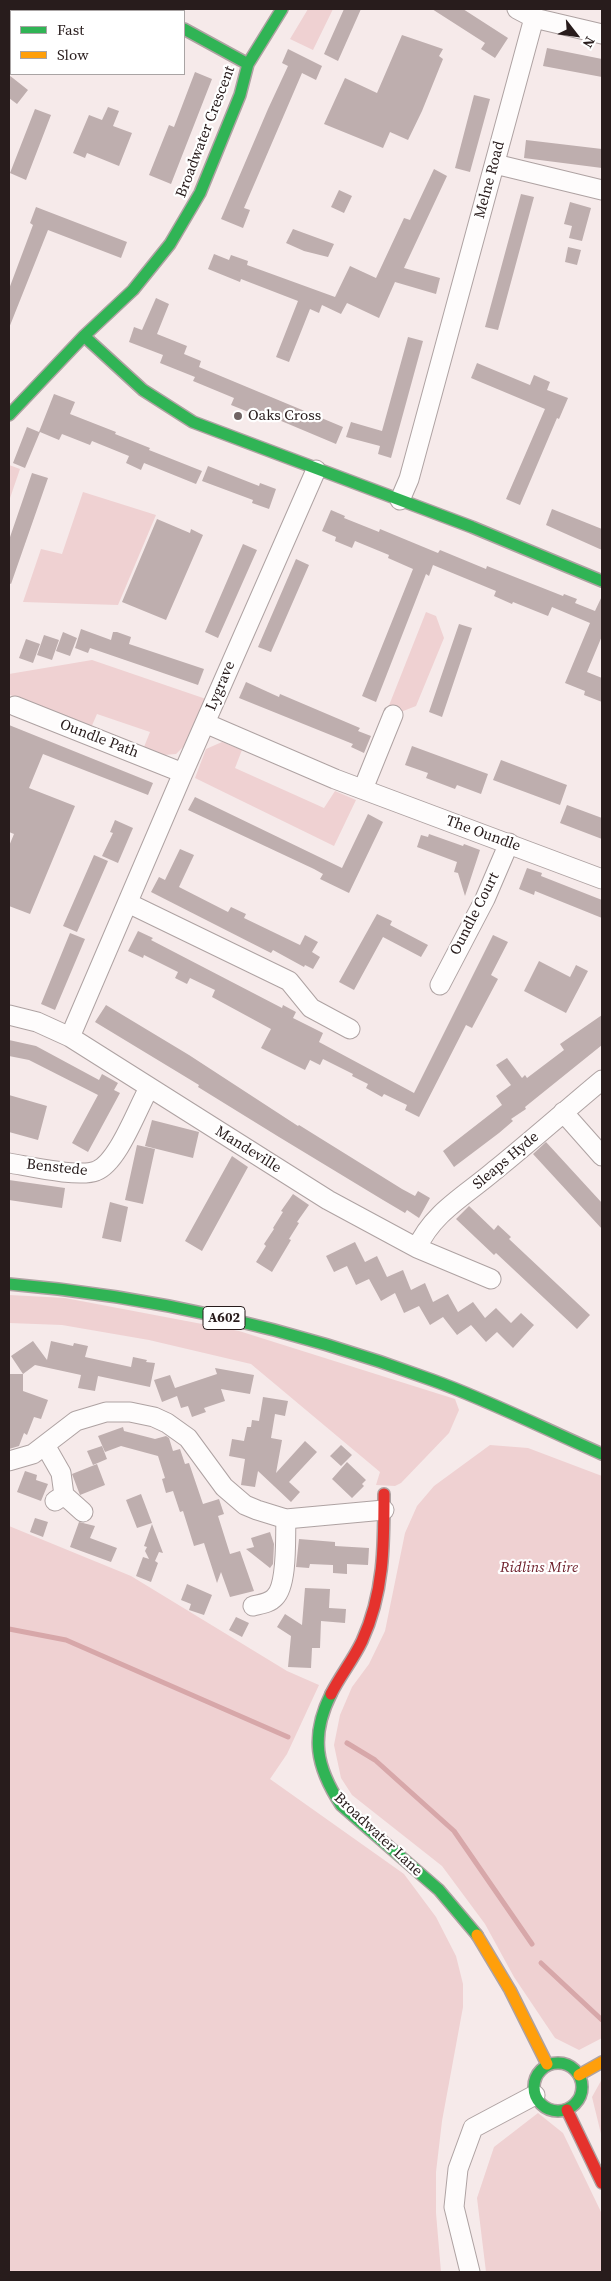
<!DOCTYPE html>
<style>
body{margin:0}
#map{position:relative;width:611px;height:2281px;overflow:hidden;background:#f6eaea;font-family:"Source Serif 4",serif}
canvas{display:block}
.frame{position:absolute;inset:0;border:10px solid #281c1c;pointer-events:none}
.legend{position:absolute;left:10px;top:10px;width:175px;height:65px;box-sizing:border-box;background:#fff;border:1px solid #a9a4a4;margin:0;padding:6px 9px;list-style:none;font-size:15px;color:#281c1c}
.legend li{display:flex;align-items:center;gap:10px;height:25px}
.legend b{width:25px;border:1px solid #a9a4a4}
.north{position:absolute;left:551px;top:10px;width:50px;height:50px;-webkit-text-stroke:4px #fff;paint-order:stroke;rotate:120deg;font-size:14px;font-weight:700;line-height:20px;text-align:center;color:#281c1c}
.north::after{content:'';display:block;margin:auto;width:18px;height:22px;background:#281c1c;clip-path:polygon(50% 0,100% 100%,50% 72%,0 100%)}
</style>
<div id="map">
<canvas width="611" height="2281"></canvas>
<div class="frame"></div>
<ul class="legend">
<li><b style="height:6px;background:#30b455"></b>Fast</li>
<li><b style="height:6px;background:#ff9f0a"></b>Slow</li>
</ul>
<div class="north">N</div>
</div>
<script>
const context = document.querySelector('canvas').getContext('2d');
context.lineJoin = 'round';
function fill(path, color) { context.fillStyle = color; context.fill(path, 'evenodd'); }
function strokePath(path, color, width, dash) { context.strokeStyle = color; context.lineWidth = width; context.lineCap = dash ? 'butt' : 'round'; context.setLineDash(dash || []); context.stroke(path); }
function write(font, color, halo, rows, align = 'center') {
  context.font = font + ' "Source Serif 4",serif'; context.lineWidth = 4.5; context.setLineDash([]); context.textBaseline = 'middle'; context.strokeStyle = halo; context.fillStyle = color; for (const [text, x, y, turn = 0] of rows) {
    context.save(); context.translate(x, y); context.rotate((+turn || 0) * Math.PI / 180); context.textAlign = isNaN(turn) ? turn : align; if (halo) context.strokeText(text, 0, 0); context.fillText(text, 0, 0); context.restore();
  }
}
const green = new Path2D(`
 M308,9H333L313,50L290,39Z
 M9,465L20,469L9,501Z
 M83,492L156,515L118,605L23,602L41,549L62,554Z
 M426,612L436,616L444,638L416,706L393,715L388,708Z
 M92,660L206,699L187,743L176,754L164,755L144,747L150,732L97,714L90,730L17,697L9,695V674Z
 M222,742L242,750L235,768L324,808L335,791L356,800L334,846L195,778L206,749Z
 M9,1295L65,1298L239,1331L455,1399L459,1410L449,1433L401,1483L395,1486L376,1485L380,1472L251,1364L149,1340L62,1325L9,1323Z
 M490,1445L528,1448L602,1476V2038L579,2050L555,2038L514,1977L485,1924L442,1866L352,1795L341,1778L334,1745L340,1715L352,1687L369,1664L385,1631L405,1533L417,1506L434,1486Z
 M9,1526L131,1576L287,1671L319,1685L287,1754L270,1779L404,1874L436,1917L456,1956L463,1984V2007L442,2121L436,2172V2213L441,2272H9Z
 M602,2079V2138L592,2097Z
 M538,2113L563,2133L602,2214V2272H486L477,2198L494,2147Z`);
const stream = new Path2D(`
 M9,1629L66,1640L288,1737
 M347,1743L375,1760L454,1831L532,1944
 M541,1963L602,2020`);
const building = new Path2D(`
 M344,9H361L338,61L324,54Z
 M432,9H463L508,38L495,58L481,49L485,43Z
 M402,35L443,49L439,56L443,59L422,111L408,140L390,132L383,148L324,124L345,78L377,93Z
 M547,48L602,59V77L543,66Z
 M288,49L322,66L316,80L302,73L244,208L250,210L243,228L221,219L268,109L288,66L282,63Z
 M195,72L212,79L171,184L149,175L169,125L174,127Z
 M9,75L28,90L17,104L9,98Z
 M474,95L490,99L470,172L455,168Z
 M108,107L119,111L113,126L132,133L119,166L87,153L85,158L73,153L89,115L102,120Z
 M35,109L51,115L26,180L10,173Z
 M526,140L602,149V168L524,158Z
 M434,169L447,176L404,268L440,278L436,294L395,282L379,318L347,303L341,314L322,305L319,313L310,309L289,362L276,357L298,301L241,279L240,282L208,269L214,254L229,260L231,255L248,261L247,265L335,297L350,266L376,278L404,218L410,220Z
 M339,190L352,196L344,213L331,207Z
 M521,194L534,197L498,330L485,327Z
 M570,202L591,208L582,241L569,238L572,226L564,224Z
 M36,207L127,242L121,258L48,230L9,328V289L33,225L30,223Z
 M293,229L334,244L328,257L304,251L286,243Z
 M568,247L581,250L577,265L565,262Z
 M156,298L169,304L157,334L187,346L184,354L201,361L199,367L343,427L336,444L267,415L266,419L231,405L234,398L193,381L195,377L160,363L163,355L129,342L134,327L142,330Z
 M408,337L423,341L391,458L378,454L380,446L346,437L351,422L382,431Z
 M477,363L530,385L534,375L550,382L547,390L568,398L559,419L557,418L520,505L506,499L545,409L471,378Z
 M54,394L75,402L70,414L116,432L115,434L150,448L149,450L202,471L196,484L144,463L141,470L126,463L129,456L92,441L90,445L62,434L59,440L40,432L25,468L13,463L27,427L39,432Z
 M208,466L259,486L260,483L276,489L269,509L252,503L253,500L202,481Z
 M32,473L48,478L11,584L9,583V540Z
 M552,509L602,529V550L546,525Z
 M331,510L345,516L344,518L379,532L380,529L438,553L440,550L486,569L487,566L563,596L564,594L577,599L575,603L595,611L602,596V636L587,672L602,678V702L584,695L585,691L565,683L590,623L552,607L548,616L513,602L512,604L494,596L496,591L433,565L429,576L426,574L376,702L362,696L413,569L388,558L389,555L355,541L352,548L335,541L336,537L322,531Z
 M157,519L190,533L191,529L203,535L166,620L122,602Z
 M243,544L257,550L218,638L205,632Z
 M296,559L309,565L271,652L258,647Z
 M459,624L472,628L442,717L429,712Z
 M81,629L111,640L113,632H117L131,637L129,644L204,669L198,685L90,648L88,653L75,648Z
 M63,632L77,638L70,656L56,651Z
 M44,635L59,640L52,660L37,655Z
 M26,639L40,644L33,663L19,658Z
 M246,682L279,697L280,694L360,728L358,731L371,736L364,753L351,747L353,744L239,698Z
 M9,725L153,783L148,795L43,754L29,788L75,806L30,914L9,906V846L14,834L9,832Z
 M412,746L488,774L481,794L457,785L455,789L426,778L428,773L405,765Z
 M501,760L567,785L560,805L493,780Z
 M195,797L342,868L368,814L383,822L349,893L320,879L323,874L314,869L188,810Z
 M567,805L602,818V839L560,823Z
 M115,820L133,828L118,863L102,856L113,833L110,832Z
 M429,834L463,846L464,844L480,850L465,896L458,873L454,872L457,862L417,847L421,835L428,837Z
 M180,849L194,855L179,887L228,912L231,907L246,914L244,918L300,945L305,935L318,942L312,952L320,957L313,969L305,965L304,967L273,950L271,953L151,892L159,877L165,880Z
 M94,855L108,861L77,932L63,926Z
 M527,868L542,873L541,876L602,900V918L535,891L534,895L519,889Z
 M377,914L392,921L390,925L428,945L421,957L383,937L354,990L339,982Z
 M138,931L153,938L151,940L282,1008L283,1005L296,1012L293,1018L323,1033L319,1042L414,1093L493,935L508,942L491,975L498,979L472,1028L466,1025L419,1117L405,1110L407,1105L384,1094L382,1097L366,1088L368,1084L352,1076L353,1074L323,1059L320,1065L310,1060L305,1070L261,1048L271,1029L212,997L215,990L190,978L187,984L175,978L178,972L144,955L143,958L128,951Z
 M70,933L85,939L55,1010L41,1004Z
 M539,961L570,977L576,965L588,971L566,1013L524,991Z
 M106,1005L189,1055L298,1126L299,1125L402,1189L415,1196L418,1191L430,1198L419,1218L407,1210L405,1213L383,1200L279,1137L198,1087L199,1085L95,1022Z
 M602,1015V1045L525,1107L526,1109L511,1119L513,1121L499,1133L454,1167L443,1151L502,1105L496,1096L511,1085L496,1065L507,1058L522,1078L525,1075L527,1078L564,1050L560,1044Z
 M9,1040L36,1046L99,1080L102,1074L118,1083L114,1090L120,1093L88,1152L72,1143L98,1095L29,1060L9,1056Z
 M9,1095L47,1106L38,1140L9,1132Z
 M152,1120L199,1132L193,1158L145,1146Z
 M546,1142L602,1203V1229L533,1154Z
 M137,1145L155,1149L143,1204L125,1200Z
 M232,1156L248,1167L202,1251L185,1241Z
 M9,1180L65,1188L62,1208L9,1200Z
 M293,1194L309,1205L297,1222L299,1223L289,1239L291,1240L272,1272L256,1262L266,1246L264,1244L274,1229L273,1228L283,1212L281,1211Z
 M110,1202L128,1207L121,1242L102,1238Z
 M469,1206L494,1230L498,1225L511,1237L509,1239L590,1315L577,1329L496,1253L494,1255L456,1219Z
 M355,1242L365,1262L377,1256L387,1277L403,1270L411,1290L425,1283L433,1302L448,1294L458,1312L473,1302L485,1318L496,1308L511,1323L521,1313L534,1325L513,1348L497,1332L486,1342L471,1325L457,1335L443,1317L430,1325L419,1306L404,1313L395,1293L381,1301L369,1279L356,1285L347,1266L334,1272L326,1256Z
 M33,1341L47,1360L51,1341L73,1346L74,1343L88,1346L85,1357L131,1367L133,1357L147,1360L146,1362L155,1363L150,1387L98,1376L95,1391L78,1388L81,1375L35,1365L23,1374L11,1356Z
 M215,1368L254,1375L250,1394L221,1389L225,1401L204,1408L206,1412L192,1417L188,1406L181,1408L177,1396L162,1402L154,1380L170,1375L175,1388L217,1374Z
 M9,1374H23V1391L48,1400L41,1419L34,1417L27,1435L24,1433L19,1446L9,1449Z
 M263,1397L288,1401L285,1416L275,1414L271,1438L282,1440L276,1473L305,1441L317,1452L289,1482L300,1492L291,1502L258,1471L255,1487L241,1485L245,1459L229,1456L232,1439L244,1441L247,1427H251L252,1420L259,1421Z
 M123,1427L124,1431L155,1439L166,1436L169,1438L173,1451L180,1449L185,1464L189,1463L203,1504L219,1499L224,1514L218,1516L230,1554L240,1551L254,1591L230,1597L221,1572L217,1583L204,1543L194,1546L183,1511L180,1512L173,1491L166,1493L162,1479L165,1478L158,1456L121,1446L105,1452L98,1436Z
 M341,1445L352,1455L341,1466L330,1456Z
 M102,1446L107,1459L93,1465L87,1451Z
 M347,1462L366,1480L362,1484L364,1486L352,1498L332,1479Z
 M97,1464L105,1485L80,1495L72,1474Z
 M25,1471L37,1475L36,1480L48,1484L41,1501L17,1492Z
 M141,1494L152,1523L137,1528L126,1500Z
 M35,1518L48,1522L43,1537L30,1532Z
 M79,1522L95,1526L90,1538L117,1548L111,1562L70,1547Z
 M152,1524L163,1553L159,1552L155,1561L158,1563L151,1582L136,1576L143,1557L149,1559L145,1551L147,1547L144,1546Z
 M270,1532L274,1544L273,1564L270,1568L246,1549L254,1547L251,1538Z
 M299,1539L335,1542V1546L369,1548L368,1565L347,1564V1574L333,1573V1565L310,1564L309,1568L296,1567Z
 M187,1584L212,1595L204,1615L189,1610L191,1604L181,1600Z
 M305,1588L330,1589L329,1608L346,1609L345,1623L321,1621L320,1648H312L311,1668L288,1667L291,1636L277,1627L285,1614L302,1625Z
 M236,1617L249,1623L242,1637L229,1630Z`);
const street = new Path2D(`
 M517,9L534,18L602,34
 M495,164L602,190
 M400,500L409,479L534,18
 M15,706L183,773
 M205,723L335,779L602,879
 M363,789L393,715
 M128,903L289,981L311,1008L350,1029
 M440,985L485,899L509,843
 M9,1015L37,1022L70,1037L328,1200L417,1248L491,1279
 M70,1037L183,773L316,470
 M563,1112L602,1156
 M9,1163C28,1166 79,1178 96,1171C118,1163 137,1109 149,1088
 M417,1248C432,1213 466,1195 494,1171C531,1141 566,1110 602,1080
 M45,1445L61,1473L64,1495
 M9,1461L33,1454L76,1421L106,1412H130L154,1417L167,1423L188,1438L224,1487L245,1505L257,1510L286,1519L384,1510
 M55,1501L64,1495L83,1512
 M253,1606C261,1604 270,1603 275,1597C288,1584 285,1537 286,1519
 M470,2272L454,2207L458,2169L473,2128L535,2095`);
const fast = new Path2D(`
 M150,9L154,11
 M184,29L248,64
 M84,336L143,390L193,422L472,527L602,581
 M9,415L84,336L133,290L170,244L200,193L240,95L248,64L282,9
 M9,1284C152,1296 297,1330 432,1380C488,1400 547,1430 602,1454
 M331,1694C310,1736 316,1767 341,1805L439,1890L477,1935
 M534 2087a24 24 0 1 1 48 0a24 24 0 1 1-48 0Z`);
const slow = new Path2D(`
 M477,1935L510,1990L547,2064
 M579,2075L602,2062`);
const jam = new Path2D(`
 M331,1694C340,1676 353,1660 362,1641C384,1593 384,1546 384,1494
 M567,2110L602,2183`);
const markers = [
 [238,416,5,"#706464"]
];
const shields = [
 [224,1318,42]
];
const shieldNames = [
 ["A602",224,1318]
];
const streetNames = [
 ["Broadwater Crescent",206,132,-69],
 ["Melne Road",490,180,-75],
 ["Lygrave",221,686,-67],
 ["Oundle Path",99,739,21],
 ["The Oundle",483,834,20],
 ["Oundle Court",475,914,-63],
 ["Mandeville",248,1150,32],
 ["Sleaps Hyde",506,1161,-40],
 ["Benstede",57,1168,6],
 ["Broadwater Lane",378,1835,43]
];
const poiNames = [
 ["Oaks Cross",248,416]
];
const parkNames = [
 ["Ridlins Mire",539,1568]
];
fill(green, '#efd1d2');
strokePath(stream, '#d7a7a9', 5);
fill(building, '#beaeae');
strokePath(street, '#aea2a2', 21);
strokePath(fast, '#aea2a2', 14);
strokePath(slow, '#aea2a2', 14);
strokePath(jam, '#aea2a2', 14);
strokePath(street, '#fefcfc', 19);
strokePath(fast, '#30b455', 11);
strokePath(slow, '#ff9f0a', 11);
strokePath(jam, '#e5322d', 11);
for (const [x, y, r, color] of markers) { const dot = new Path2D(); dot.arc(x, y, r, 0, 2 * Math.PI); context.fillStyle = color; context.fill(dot); strokePath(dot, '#fff', 2); }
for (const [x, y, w] of shields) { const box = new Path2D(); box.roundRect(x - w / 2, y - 11.5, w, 23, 4); context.fillStyle = '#fff'; context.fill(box); strokePath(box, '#281c1c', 1); }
write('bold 14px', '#281c1c', null, shieldNames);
write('15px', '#281c1c', '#fff', streetNames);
write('15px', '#281c1c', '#fff', poiNames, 'left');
write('italic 15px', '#6f222d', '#fff', parkNames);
</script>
